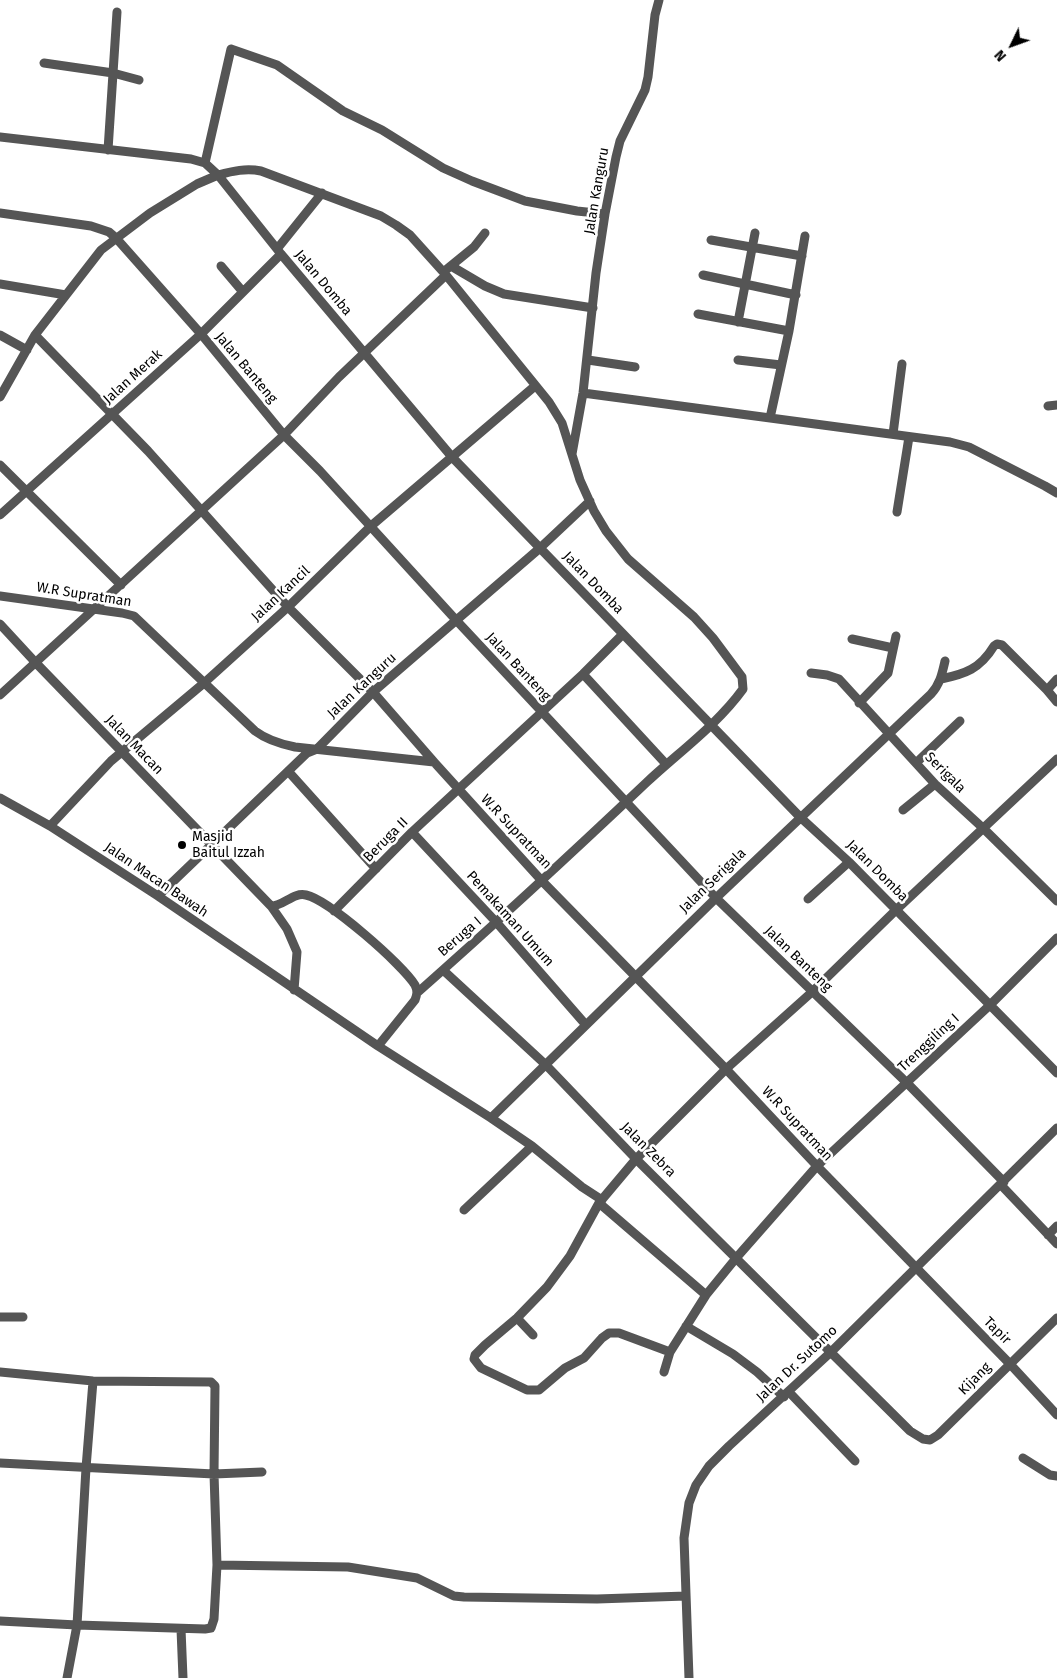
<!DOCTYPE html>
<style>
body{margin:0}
#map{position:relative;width:1057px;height:1678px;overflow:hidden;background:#fff;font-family:"Fira Sans",sans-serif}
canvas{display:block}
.north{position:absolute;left:987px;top:20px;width:50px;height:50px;-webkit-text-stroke:4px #fff;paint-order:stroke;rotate:228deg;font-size:14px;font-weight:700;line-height:20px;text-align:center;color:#000}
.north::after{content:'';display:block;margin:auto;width:18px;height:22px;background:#000;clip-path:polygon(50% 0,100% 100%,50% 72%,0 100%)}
</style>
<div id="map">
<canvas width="1057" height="1678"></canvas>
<div class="north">N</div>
</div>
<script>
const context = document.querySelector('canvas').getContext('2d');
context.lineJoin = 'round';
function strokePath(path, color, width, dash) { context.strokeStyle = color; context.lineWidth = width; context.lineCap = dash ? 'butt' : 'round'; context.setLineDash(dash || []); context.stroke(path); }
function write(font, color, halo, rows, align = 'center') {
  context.font = font + ' "Fira Sans",sans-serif'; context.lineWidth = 5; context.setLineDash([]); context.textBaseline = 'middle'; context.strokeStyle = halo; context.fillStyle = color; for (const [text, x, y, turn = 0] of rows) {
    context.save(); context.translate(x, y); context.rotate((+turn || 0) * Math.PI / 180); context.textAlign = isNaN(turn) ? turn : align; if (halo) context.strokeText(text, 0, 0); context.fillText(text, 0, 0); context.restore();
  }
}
const minor = new Path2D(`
 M44,63L113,73L139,80
 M0,137L191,159L205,163L218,175C233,171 246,168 261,171L381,216L396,225L410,235L446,275L549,402L562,423L580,480L594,511L606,531L628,559L694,617L713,638L742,677L743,689C717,725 679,752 647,782C572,853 495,924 417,993
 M108,150L117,12
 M205,163L231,49L277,65L343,111L382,130L443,168L472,181L525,201L577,211L605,214
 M0,213L91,226L109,232L116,238L201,334L284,435L320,471L456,620L716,898L907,1083L1004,1182
 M711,240L802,256
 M277,249L322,193
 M221,266L243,292
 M451,266L485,286L504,294L593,308
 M447,269L474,247L485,233
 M703,275L796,295
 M0,284L66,295
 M698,314L789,331
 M738,322L755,233
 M0,335L27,350
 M35,335L148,451L288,607L373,692L434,762
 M588,360L635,367
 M738,360L781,365
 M583,393L950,442L969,447L1045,486L1057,493
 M0,397L35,335L101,250L150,213L197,184L218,175L281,254L452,457L800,817L849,862L1057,1073
 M1048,406L1057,405
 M770,418L789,331L805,236
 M893,434L902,364
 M572,454L583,393L596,273L605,214L616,157L620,141L645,90L648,77L655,15L659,0
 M0,465L121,585
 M897,512L909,437
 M0,515L201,334L281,254
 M0,596L122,613L134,616L255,731C267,740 280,744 295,747L434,762L542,881L726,1069L817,1166L1010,1364L1057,1415
 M0,624L36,663L271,906L287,929L297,952L294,990
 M852,639L893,648
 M811,673L827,675L839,679L935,784L984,829L1057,901
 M583,674L666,764
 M941,679C965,674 980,669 994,646L997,644L1002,645L1047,690L1057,702
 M1047,690L1057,679
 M0,695L284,435L339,377L446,275
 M859,703L888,673L896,636
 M916,763L960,721
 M288,771L376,869
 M0,798L50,826L158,896L378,1046L491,1118L532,1146L582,1187L602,1200
 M903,810L935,784
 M50,826L111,761L204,683L288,607L371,526L535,386
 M412,832L497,923L586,1025
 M158,896L307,753L317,749L373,692L540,548L590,501
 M808,899L849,862
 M271,906C284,906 293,892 306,895C329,900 403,965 415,985C418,991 417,995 415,1000L378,1046
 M334,911L412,832L583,674L623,634
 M443,970L546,1065L636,1159L910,1431L923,1439L930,1440L938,1435L1057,1318
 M491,1118L716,898L931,694C940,684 942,674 945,661
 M1001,1185L1057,1244
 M599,1203L706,1295
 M464,1210L532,1146
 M1048,1235L1057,1226
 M0,1317H23
 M517,1318L533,1335
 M686,1326L733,1354L757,1372L784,1397
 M670,1352L619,1333H609L602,1338L584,1358L565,1368L539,1390H527L481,1368L474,1359L475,1355L485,1345L517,1318L547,1287L570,1256L599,1203L636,1159L726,1069L812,992L896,910L1057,759
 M0,1372L93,1381L211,1382L215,1386L214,1474L262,1472
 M664,1372L670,1352L706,1295L737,1257L817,1166L990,1005L1057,938
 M789,1392L855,1461
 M1023,1458L1050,1475L1057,1476
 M0,1463L214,1474L217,1565L348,1567L417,1578L454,1596L464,1597L597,1599L686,1596
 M0,1621L77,1625L205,1629L211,1628L214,1619L217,1565
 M181,1629L183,1678
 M67,1678L77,1625L86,1468L93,1381
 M689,1678L684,1538L689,1503L696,1485L709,1466L729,1446L831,1352L1057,1128`);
const markers = [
 [182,845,5,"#000"]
];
const streetNames = [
 ["Jalan Kanguru",597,191,-80],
 ["Jalan Domba",323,283,50],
 ["Jalan Banteng",246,368,50],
 ["Jalan Merak",133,377,-42],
 ["Jalan Domba",593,583,46],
 ["Jalan Kancil",281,594,-43],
 ["W.R Supratman",84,595,9],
 ["Jalan Banteng",518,667,47],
 ["Jalan Kanguru",362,686,-43],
 ["Jalan Macan",134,745,46],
 ["Serigala",945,773,45],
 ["W.R Supratman",516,832,47],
 ["Beruga II",386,840,-45],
 ["Jalan Domba",877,871,45],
 ["Jalan Macan Bawah",156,880,34],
 ["Jalan Serigala",713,881,-44],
 ["Pemakaman Umum",510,919,48],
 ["Beruga I",460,937,-41],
 ["Jalan Banteng",798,959,44],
 ["Trenggiling I",929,1043,-43],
 ["W.R Supratman",797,1124,47],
 ["Jalan Zebra",648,1150,45],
 ["Tapir",997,1331,45],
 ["Jalan Dr. Sutomo",797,1364,-43],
 ["Kijang",975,1379,-45]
];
const poiNames = [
 ["Masjid",192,837],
 ["Baitul Izzah",192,853]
];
strokePath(minor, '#555', 9);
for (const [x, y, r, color] of markers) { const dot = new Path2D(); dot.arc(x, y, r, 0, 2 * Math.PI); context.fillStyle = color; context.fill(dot); strokePath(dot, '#fff', 2); }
write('14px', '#000', '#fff', streetNames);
write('14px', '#000', '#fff', poiNames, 'left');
</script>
